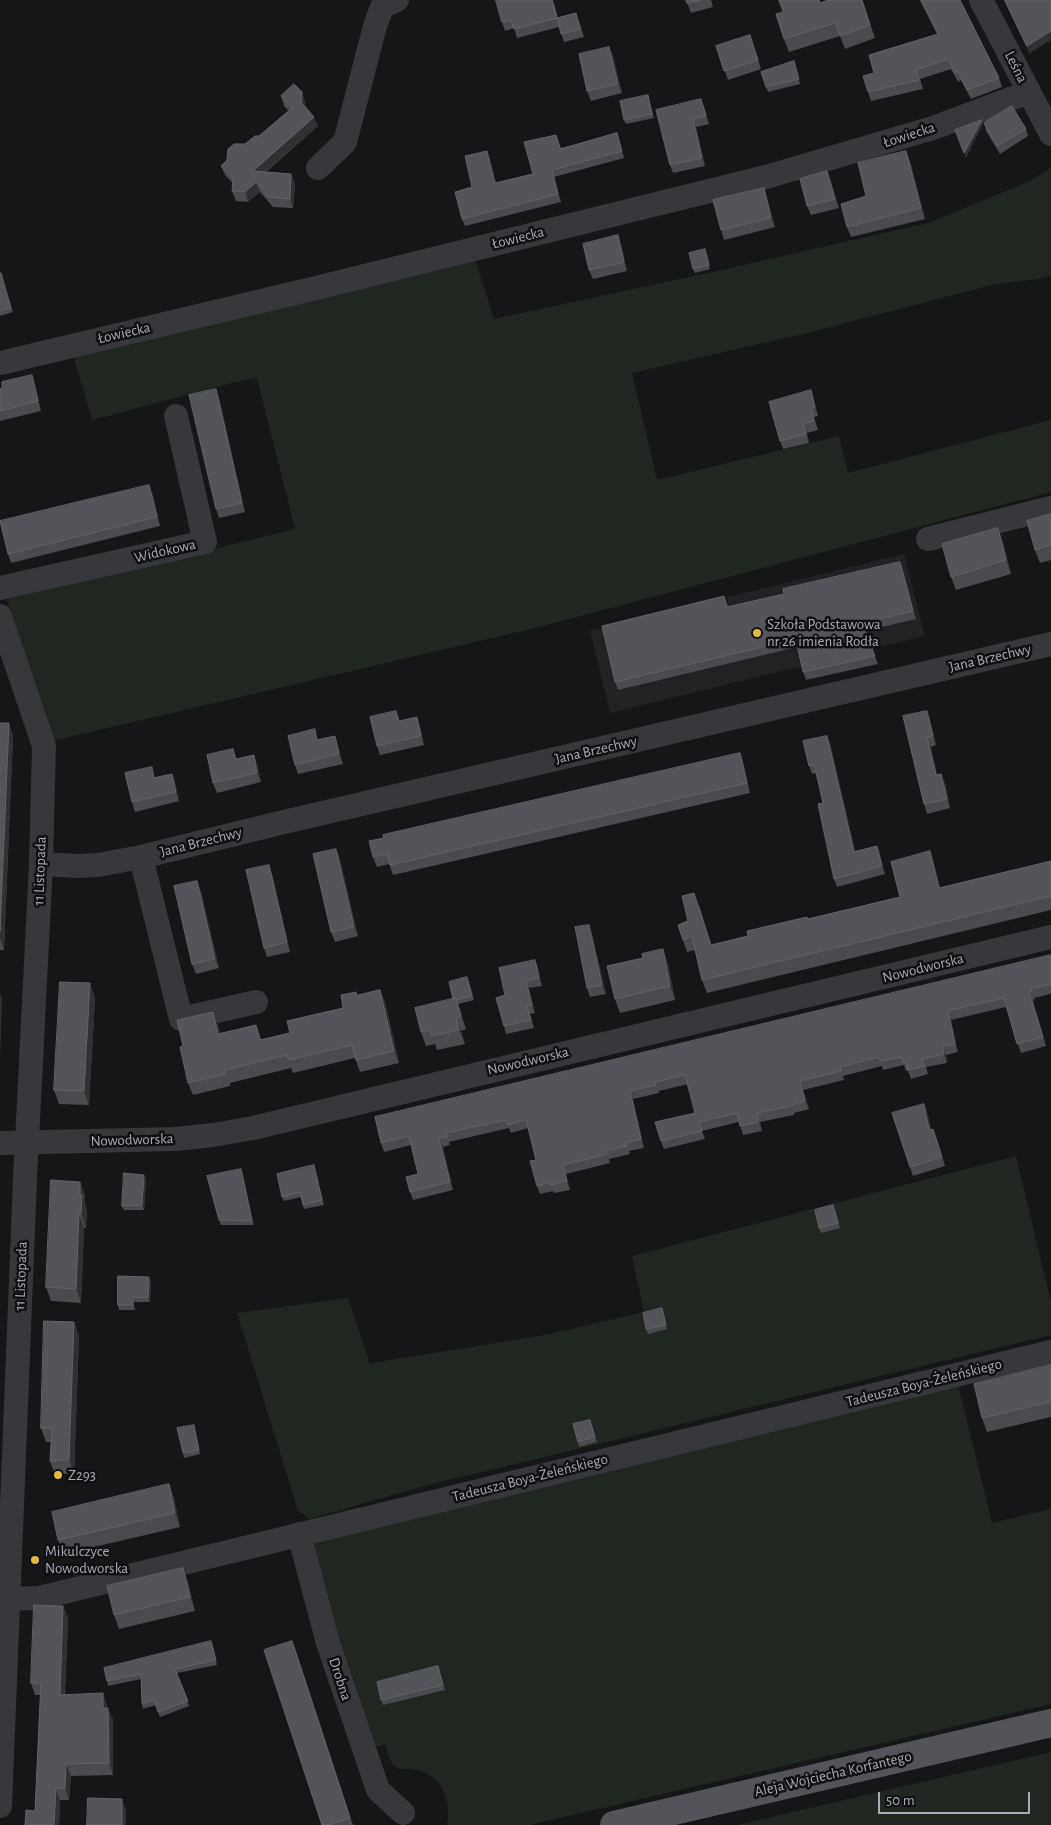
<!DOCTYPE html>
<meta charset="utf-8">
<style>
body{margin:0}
#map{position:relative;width:1051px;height:1825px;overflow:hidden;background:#161517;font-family:"Alegreya Sans",sans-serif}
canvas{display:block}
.scale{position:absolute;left:878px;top:1792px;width:152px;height:22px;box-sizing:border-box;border:2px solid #a9acb6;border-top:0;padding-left:6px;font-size:15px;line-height:18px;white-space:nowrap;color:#a9acb6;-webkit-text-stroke:4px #111012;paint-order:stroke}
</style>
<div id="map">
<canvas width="1051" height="1825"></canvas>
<div class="scale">50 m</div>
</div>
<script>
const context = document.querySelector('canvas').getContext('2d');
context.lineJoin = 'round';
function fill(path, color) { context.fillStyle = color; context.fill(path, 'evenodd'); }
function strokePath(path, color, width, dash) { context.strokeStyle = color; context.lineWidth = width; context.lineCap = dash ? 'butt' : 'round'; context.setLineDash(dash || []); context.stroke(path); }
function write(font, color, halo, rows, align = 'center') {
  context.font = font + ' "Alegreya Sans",sans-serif'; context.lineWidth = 5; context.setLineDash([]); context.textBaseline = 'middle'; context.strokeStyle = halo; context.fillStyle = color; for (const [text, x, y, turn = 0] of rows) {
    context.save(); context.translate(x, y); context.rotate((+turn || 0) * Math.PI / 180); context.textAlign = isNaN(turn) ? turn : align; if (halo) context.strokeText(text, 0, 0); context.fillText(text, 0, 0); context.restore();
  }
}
const built = new Path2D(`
 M904,554L925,636L610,713L590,631Z`);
const green = new Path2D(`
 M1051,168V275L1039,279L996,284L807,333L632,373L657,480L839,436L848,473L1051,420V492L531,629L52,741L7,599L295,529L257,378L236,382L92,420L74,358L425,267L474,256L494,319L717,271L928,223L1028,182Z
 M1016,1156L1051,1302V1335L420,1487L310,1519L298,1511L237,1313L348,1298L370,1364L384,1361L545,1335L644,1312L632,1256Z
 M958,1384L992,1523L1051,1509V1704L529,1825H447C452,1800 441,1773 413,1769C407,1768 399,1771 394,1766C389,1761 388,1751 385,1744L373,1748L314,1574L313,1547L321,1537Z
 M1051,1752V1825H737Z`);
const minor = new Path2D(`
 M981,0L1051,134
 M318,168L345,142L375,26L382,7L397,0
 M0,363L312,289L766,177L933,128L1029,92
 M928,539L1051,508
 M0,588L205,542L176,416
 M0,616L44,746L41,864L25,1179L0,1806
 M141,857L181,1019L256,1002
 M41,864L77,866L98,865L141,857L284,822L1051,644
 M0,1143L176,1139L213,1135L253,1128L1051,937
 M299,1534L328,1643L378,1790L403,1813
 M9,1599L39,1598L1051,1352`);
const major = new Path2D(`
 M614,1825L1051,1723`);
const wall = new Path2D(`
 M553,0L558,18L579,21L584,37L564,42L559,27L517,38L514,28L505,31L502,22Z
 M686,0H711L713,7L691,13Z
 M862,0L875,38L845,49L840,36L789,52L784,39L783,12L820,3Z
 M920,0H960L999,78L1002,87L971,99L961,80L958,82L951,69L920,79L923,89L871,101L868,92L874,73L937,34Z
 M1004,0H1051L1030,53Z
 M750,35L761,69L728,80L716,46Z
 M609,47L613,56L622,93L591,101L587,91Z
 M794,61L800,84L768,92L761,72Z
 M302,92L305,102V106L318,126L266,172L291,174L295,184L293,208L273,207L260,192L248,202L236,201L232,191L233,183L225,175L221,166L245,144L259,136L289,111L284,106L281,96Z
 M648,95L654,118L626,124L624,120Z
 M704,107L709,124L696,127L705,166L673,173L670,165L656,110Z
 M984,123L1026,129L1028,136L1000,154L986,131Z
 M617,133L624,158L554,177L561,202L465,226L462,219L472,187L489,158L496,183L533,174L556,135L561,148Z
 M906,151L910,161L925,219L851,237L847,227L866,196Z
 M827,171L839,208L811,215L807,206Z
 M764,188L767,198L775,227L724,240L721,230Z
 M621,245L627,271L593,279L589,270Z
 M707,254L710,269L695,273L693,269Z
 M0,273L13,312L0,316Z
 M35,385L41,411L0,421V389Z
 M811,390L818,416L814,417L818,430L807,433L809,443L783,449L780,441Z
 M219,398L245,512L219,518L216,509Z
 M149,485L153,495L160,526L11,563L8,554Z
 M1051,514V560L1040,563L1035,550Z
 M1003,542L1011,574L956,590L951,577Z
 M903,570L916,619L865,631L878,664L806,680L803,672L797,647L618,690L615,682L727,604L728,607Z
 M903,716L930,721L936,745L931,747L937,775L941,774L945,783L950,808L927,814L924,804Z
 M400,721L420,727L424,745L380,755L377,746Z
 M0,723L13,736L4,950H0Z
 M318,740L338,746L343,764L298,774L295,765Z
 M830,743L855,851L877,846L885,874L837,887L834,879L823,803L816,773L812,774L809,766Z
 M740,753L743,762L750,793L393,875L389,864L377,867L373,857Z
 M257,764L261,782L217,793L213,783Z
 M172,774L175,783L179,801L135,812L132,802L155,777Z
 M930,851L934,864L940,888L1051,861V910L707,993L702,980L695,950L687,952L678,925L688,921L699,905L711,945L748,936L808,919L900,897Z
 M340,859L358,936L335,942L331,932Z
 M272,874L290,952L267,957L264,948Z
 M201,891L219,968L196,974L192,964Z
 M589,925L592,934L606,994L590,997L587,988Z
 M1051,955V994L1034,998L1035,1000L1033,1001L1046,1046L1021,1053L1006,1007L951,1020L958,1052L946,1055L947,1063L926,1067L928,1074L911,1079L908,1071H906L904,1065L883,1070L882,1066L843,1076L844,1080L803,1090L809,1109L794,1113V1115L760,1122L762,1131L743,1135L739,1122L702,1131L705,1139L664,1149L661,1141L695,1113L688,1084L659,1091V1093L633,1099L644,1148L629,1151L630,1154L609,1159L610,1163L566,1174L570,1190L554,1193L553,1191L540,1194L537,1186L536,1160L528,1128L511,1133L509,1128L449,1142L450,1145L443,1147L453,1190L413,1200L410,1192L418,1174L411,1145L384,1152L381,1143Z
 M643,958L668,963L675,1000L620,1013L615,999Z
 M535,960L538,968L542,986L529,988L535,1013L530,1014L534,1028L506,1034L504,1026L505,995Z
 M469,982L474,1000L458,1004L466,1029L461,1031L465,1044L437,1050L435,1044L426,1046L421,1032Z
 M357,995L385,1002L399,1063L360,1072L355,1058L293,1073L291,1068L230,1083V1086L193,1095L188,1083L183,1046L213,1012L218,1025L220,1034L261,1040L290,1033L343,1008Z
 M95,997L89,1105L59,1104L54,1090Z
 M927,1112L931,1129L936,1137L945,1166L913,1176L910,1167Z
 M314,1165L324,1205L304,1209L301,1197L284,1201L282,1197Z
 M241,1169L254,1225H221L219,1220Z
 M146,1179L144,1210H124L122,1206Z
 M80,1182L85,1195V1205L87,1209L86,1228H84L81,1303L51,1301L46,1287Z
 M835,1210L840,1228L821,1233L819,1228Z
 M151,1282L150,1302H134L135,1310H119L118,1305Z
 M662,1308L667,1329L648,1334L646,1329Z
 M74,1322L79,1336L74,1473L55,1475L50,1461L51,1442H46L41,1428Z
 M1051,1365V1417L987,1432L982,1418Z
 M590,1420L597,1442L579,1447L578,1442Z
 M194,1425L200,1454L184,1458L183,1453Z
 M169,1484L174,1498L180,1527L64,1554L58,1540Z
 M183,1568L188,1582L195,1611L119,1629L114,1615Z
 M63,1606L68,1618L65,1694L107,1705V1708L113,1720V1775L71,1776L69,1800H60L59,1825H25L35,1811L40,1695H35L31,1683Z
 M292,1641L297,1654L353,1825H322Z
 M213,1646L217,1665L177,1673L189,1706L160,1717L156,1705L143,1709L142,1704L141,1679L108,1686L107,1681Z
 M438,1666L445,1690L383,1705L381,1700Z`);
const shadedWall = new Path2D(`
 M1051,31V40L1030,53L1027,46Z
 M609,47L613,56L622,93L618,84Z
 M302,92L305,102V111L301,102Z
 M701,99L704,107L709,124L706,116Z
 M314,117L318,126L256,180L253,171Z
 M693,119L696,127L705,166L702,158Z
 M982,120L983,124L966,158L964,153Z
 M487,151L489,158L498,190L495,183Z
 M906,151L910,161L925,219L921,208Z
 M552,170L554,177L561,202L558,194Z
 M827,171L831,181L839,208L835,199Z
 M291,174L295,184L293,208L290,199Z
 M256,182L260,192L248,202L245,192Z
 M764,188L767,198L775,227L771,218Z
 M618,235L621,245L627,271L624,262Z
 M32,375L35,385L41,411L38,401Z
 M216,389L219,398L245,512L242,503Z
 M804,424L807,433L809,443L806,434Z
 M149,485L153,495L160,526L157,517Z
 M998,528L1003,542L1011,574L1006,560Z
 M900,562L903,570L916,619L913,611Z
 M927,711L930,721L936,745L933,736Z
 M417,717L420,727L424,745L421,736Z
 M9,723L13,736L4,950L0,938V931Z
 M335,736L338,746L343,764L339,754Z
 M827,736L830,743L857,859L854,852Z
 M927,737L931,747L939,785L936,775Z
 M740,753L743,762L750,793L747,783Z
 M254,755L257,764L261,782L257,773Z
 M172,774L175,783L179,801L176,792Z
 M941,774L945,783L950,808L947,799Z
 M877,846L880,854L885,874L882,866Z
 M336,849L340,859L358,936L354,927Z
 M930,851L934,864L943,900L939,888Z
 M269,865L272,874L290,952L287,942Z
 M197,881L201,891L219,968L215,959Z
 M589,925L592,934L606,994L602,985Z
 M663,949L668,963L675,1000L670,986Z
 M535,960L538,968L542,986L539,978Z
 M526,981L529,988L535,1013L532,1005Z
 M90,983L95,997L89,1105L84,1091Z
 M380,990L385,1002L399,1063L394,1051Z
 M1029,992L1033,1001L1046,1046L1043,1037Z
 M0,993L2,999L0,1061Z
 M456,998L461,1012L466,1029L461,1016Z
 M948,1011L951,1020L958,1052L955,1044Z
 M213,1012L218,1025L223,1047L218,1034Z
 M456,1017L461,1031L465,1044L459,1030Z
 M256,1025L261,1037L264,1053L260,1040Z
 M943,1046L946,1055L947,1063L944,1054Z
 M800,1081L803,1090L809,1109L805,1101Z
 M630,1091L633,1099L644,1148L641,1139Z
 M924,1104L927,1112L932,1138L929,1130Z
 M757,1113L760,1122L762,1131L759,1122Z
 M439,1138L443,1147L453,1190L450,1182Z
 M563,1165L566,1174L570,1190L567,1181Z
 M241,1169L243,1174L254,1225L252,1221Z
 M144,1175L146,1179L144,1210L142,1205Z
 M80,1182L85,1195V1205L87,1209L86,1228L81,1214Z
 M79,1214L84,1228L81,1303L76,1289Z
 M149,1277L151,1282L150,1302L148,1298Z
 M133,1297L134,1302L135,1310L133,1305Z
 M74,1322L79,1336L74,1473L69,1460Z
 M169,1484L174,1498L180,1527L175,1513Z
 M183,1568L188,1582L195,1611L190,1597Z
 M63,1606L68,1618L64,1706L60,1695Z
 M292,1641L297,1654L353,1825L350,1818Z
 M103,1693L107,1705V1720L103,1708Z
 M108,1708L113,1720V1775L109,1763Z
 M66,1764L71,1776L69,1800L65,1788Z
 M56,1788L60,1800L59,1825H54Z
 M122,1799L126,1810V1825H122Z`);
const building = new Path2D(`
 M496,0H552L557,18L576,13L580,29L561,34L557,18L514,29L511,20L502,22Z
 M686,0H701L687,3Z
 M779,0H819L820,3L828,0H862L870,25L840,36L835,23L784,39L776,14L783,12Z
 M921,0H960L999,78L967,90L958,71L955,73L948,59L916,70L919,80L868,92L863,76L874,73L869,55L938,34Z
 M1005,0H1051V31L1027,46Z
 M750,35L758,60L724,71L716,46Z
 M609,47L618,84L587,91L579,54Z
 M794,61L799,79L766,87L761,72Z
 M294,84L302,92L301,102L314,117L253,171L291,174L290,199L269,197L256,182L245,192L232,191L233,178L221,166L227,160L228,149L234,144H245L255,136H259L292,108L281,96Z
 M648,95L652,114L624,120L620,101Z
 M701,99L706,116L693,119L702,158L670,165L656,110Z
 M1012,106L1026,129L997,146L984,123Z
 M982,120L964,153L955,130Z
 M617,133L622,151L552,170L558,194L462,219L455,192L472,187L465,156L487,151L495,183L533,174L524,142L556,135L560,149Z
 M906,151L921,208L847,227L841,204L866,196L858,163Z
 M827,171L835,199L807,206L800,179Z
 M764,188L771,218L721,230L713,200Z
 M618,235L624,262L589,270L583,244Z
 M705,249L709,265L693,269L689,253Z
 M0,273H1L11,308L0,311Z
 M32,375L38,401L0,411V389L2,388V382Z
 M216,389L242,503L216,509L189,395Z
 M811,390L815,407L811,408L814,421L804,424L806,434L780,441L769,402Z
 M149,485L157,517L8,554L0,521Z
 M1051,514V545L1035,550L1027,521Z
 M998,528L1006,560L951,577L942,544Z
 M900,562L913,611L862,623L875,656L803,672L796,639L615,682L602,626L724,596L727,607L784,594L783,589Z
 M396,711L399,721L417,717L421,736L377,746L370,717Z
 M927,711L933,736L927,737L936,775L941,774L947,799L924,804L903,716Z
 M0,723H9L0,931Z
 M315,729L317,740L335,736L339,754L295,765L288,736Z
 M827,736L854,852L877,846L882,866L834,879L818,804L823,803L818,781L814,765L809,766L803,741Z
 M233,749L236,759L254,755L257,773L213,783L207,755Z
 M740,753L747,783L390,865L387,854L373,857L369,841L384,838L383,835Z
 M152,767L154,778L172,774L176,792L132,802L125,773Z
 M336,849L354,927L331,932L313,854Z
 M930,851L939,888L1051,861V896L702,980L692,936L683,940L678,925L688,921L682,896L694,893L711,945L748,936L747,931L807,917L808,919L900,897L891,862Z
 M269,865L287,942L264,948L246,870Z
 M197,881L215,959L192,964L174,886Z
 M589,925L602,985L587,988L575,927Z
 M663,949L670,986L615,999L607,966L643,958L642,954Z
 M1051,955V984L1031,989L1032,991L1029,992L1043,1037L1017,1044L1004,998L948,1011L955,1044L943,1046L944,1054L922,1059L924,1066L908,1070L906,1062L903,1063L902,1057L880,1061L879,1057L840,1067L841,1071L800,1081L805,1101L791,1105V1106L757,1113L759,1122L740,1126L737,1113L699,1122L702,1131L661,1141L655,1122L695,1113L685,1075L655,1082L656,1085L630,1091L641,1139L626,1143L627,1146L606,1151L607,1154L563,1165L567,1181L551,1185V1182L537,1186L530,1161L536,1160L526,1120L508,1125L506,1120L446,1133L447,1137L439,1138L450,1182L410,1192L406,1177L418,1174L409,1136L381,1143L375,1117Z
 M535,960L539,978L526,981L532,1005L527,1006L531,1020L504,1026L496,998L505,995L499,968Z
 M467,977L472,996L456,1000V998L453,999L449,982Z
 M60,982L90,983L84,1091L54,1090Z
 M380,990L394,1051L356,1060L352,1045L289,1060L287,1055L225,1070L226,1074L188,1083L180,1047L183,1046L177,1020L213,1012L218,1034L256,1025L260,1040L290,1033L287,1021L343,1008L341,995L356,992L357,995Z
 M456,998L461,1016L456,1017L459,1030L432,1036L430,1030L421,1032L415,1008Z
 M924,1104L929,1130L933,1129L942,1157L910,1167L892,1113Z
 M314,1165L322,1200L303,1205L300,1192L282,1197L277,1174Z
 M241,1169L252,1221L219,1220L207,1176Z
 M124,1173L144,1175L142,1205L122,1206Z
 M51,1180L80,1182V1195H82L81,1214H79L76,1289L46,1287Z
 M833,1205L838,1223L819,1228L815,1210Z
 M118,1276L149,1277L148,1298L133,1297V1305H118Z
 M662,1308L666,1325L646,1329L643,1313Z
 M44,1321L74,1322L69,1460L50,1461L52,1428H41Z
 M1051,1365V1402L982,1418L974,1384Z
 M590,1420L595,1437L578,1442L573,1424Z
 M194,1425L199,1450L183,1453L177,1428Z
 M169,1484L175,1513L58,1540L52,1512Z
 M183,1568L190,1597L114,1615L107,1586Z
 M34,1605L63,1606L60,1695L103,1693V1708H108L109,1763L66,1764L65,1788H56L54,1825H25L26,1810L35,1811L41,1683H31Z
 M211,1641L216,1660L175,1669L188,1701L158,1712L154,1700L142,1704L141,1674L107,1681L104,1668Z
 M292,1641L350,1818L328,1825H322L264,1650Z
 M438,1666L443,1685L381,1700L377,1682Z
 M88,1798L122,1799V1825H87Z`);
const markers = [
 [757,633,5,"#e2b843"],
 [58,1475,5,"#e2b843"],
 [35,1560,5,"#e2b843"]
];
const streetNames = [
 ["Leśna",1016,67,63],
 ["Łowiecka",909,135,-18],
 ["Łowiecka",518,238,-14],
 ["Łowiecka",124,333,-13],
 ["Widokowa",165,551,-13],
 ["Jana Brzechwy",990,658,-13],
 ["Jana Brzechwy",596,750,-13],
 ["Jana Brzechwy",201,842,-14],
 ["11 Listopada",40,871,-88],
 ["Nowodworska",923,968,-14],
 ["Nowodworska",528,1061,-13],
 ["Nowodworska",132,1140,-2],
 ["11 Listopada",21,1276,-88],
 ["Tadeusza Boya-Żeleńskiego",924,1383,-14],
 ["Tadeusza Boya-Żeleńskiego",530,1478,-14],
 ["Drobna",340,1679,72],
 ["Aleja Wojciecha Korfantego",833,1774,-13]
];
const poiNames = [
 ["Szkoła Podstawowa",767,624],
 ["nr 26 imienia Rodła",767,641],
 ["Z293",68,1475],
 ["Mikulczyce",45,1551],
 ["Nowodworska",45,1568]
];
fill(built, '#222224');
fill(green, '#202721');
strokePath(minor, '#37373c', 24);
strokePath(major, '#53545a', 28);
fill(wall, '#4a4a4f');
fill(shadedWall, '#313134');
fill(building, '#54555a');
strokePath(building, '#626268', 1);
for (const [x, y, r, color] of markers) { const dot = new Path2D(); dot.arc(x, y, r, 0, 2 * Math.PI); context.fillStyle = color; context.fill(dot); strokePath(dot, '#111012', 2); }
write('15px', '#a9acb6', '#111012', streetNames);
write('15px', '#a9acb6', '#111012', poiNames, 'left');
</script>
